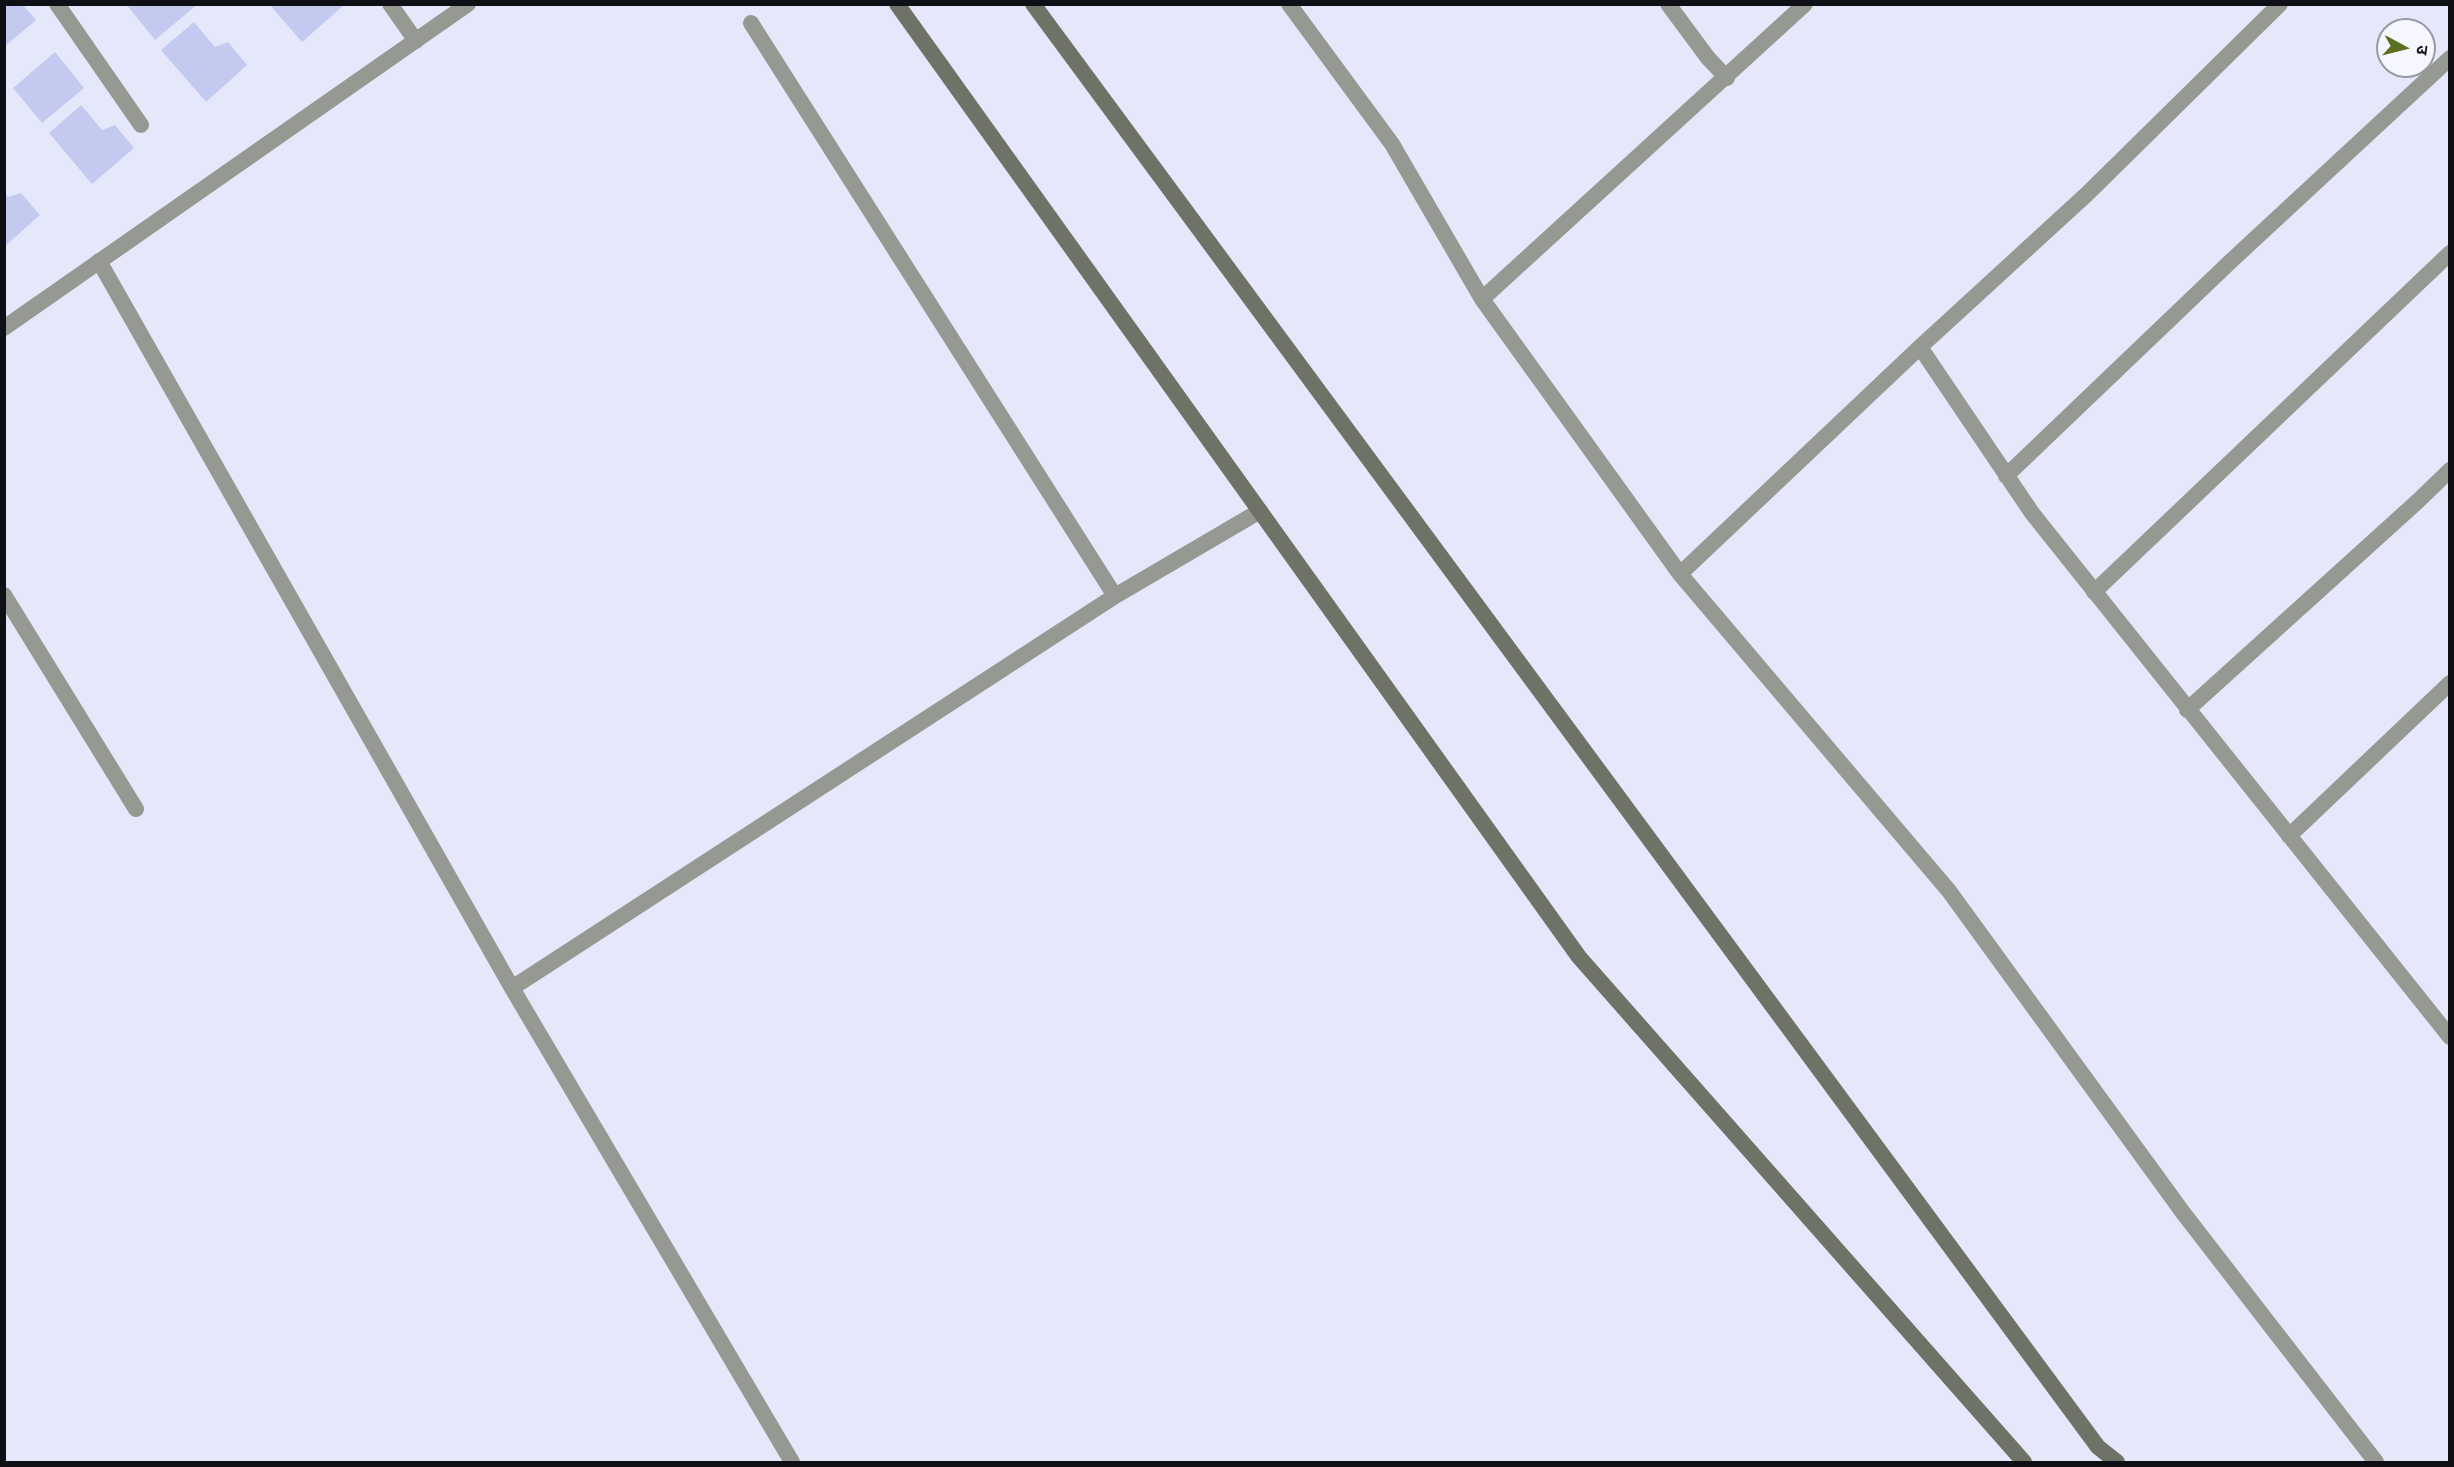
<!DOCTYPE html>
<meta charset="utf-8">
<style>
body{margin:0}
#map{position:relative;width:2454px;height:1467px;overflow:hidden;background:#e5e8fb;font-family:Roboto,"Noto Sans Devanagari",sans-serif}
canvas{display:block}
.frame{position:absolute;inset:0;border:6px solid #0f1016;pointer-events:none}
.north{position:absolute;left:2376px;top:18px;width:60px;height:60px;box-sizing:border-box;background:#f5f6fe;border:2px solid #999aa1;border-radius:50%;rotate:97deg;font-size:16px;font-weight:700;line-height:24px;text-align:center;color:#0f1016}
.north::after{content:'';display:block;margin:auto;width:21px;height:27px;background:#597020;clip-path:polygon(50% 0,100% 100%,50% 72%,0 100%)}
</style>
<div id="map">
<canvas width="2454" height="1467"></canvas>
<div class="frame"></div>
<div class="north">उ</div>
</div>
<script>
const context = document.querySelector('canvas').getContext('2d');
context.lineJoin = 'round';
function fill(path, color) { context.fillStyle = color; context.fill(path, 'evenodd'); }
function strokePath(path, color, width, dash) { context.strokeStyle = color; context.lineWidth = width; context.lineCap = dash ? 'butt' : 'round'; context.setLineDash(dash || []); context.stroke(path); }
const building = new Path2D(`
 M4,4H22L36,20L4,47Z
 M126,4H198L155,40Z
 M269,4H342L343,6L302,42Z
 M194,22L215,47L228,42L247,65L206,102L161,50Z
 M55,52L84,88L42,123L13,88Z
 M81,105L102,130L115,125L134,148L92,184L49,133Z
 M4,193L8,197L21,193L40,215L4,247Z`);
const minor = new Path2D(`
 M57,4L141,125
 M390,4L416,41
 M1289,4L1392,144L1482,299L1680,574L1949,891L2184,1214L2376,1462
 M1668,4L1708,58L1727,78
 M751,23L1115,596
 M99,261L512,988L792,1462
 M1482,299L1805,4
 M4,328L468,4
 M1920,347L2032,513L2450,1037
 M2006,476L2231,261L2450,58
 M1680,574L1920,347L2087,194L2280,4
 M2094,592L2450,253
 M4,595L136,809
 M2187,710L2418,501L2450,470
 M2289,836L2450,683
 M512,988L1115,596L1260,511`);
const secondary = new Path2D(`
 M897,4L1579,957L2024,1462
 M1033,4L2098,1447L2117,1462`);
fill(building, '#c4c9ef');
strokePath(minor, '#969991', 16);
strokePath(secondary, '#6e7267', 16);
</script>
